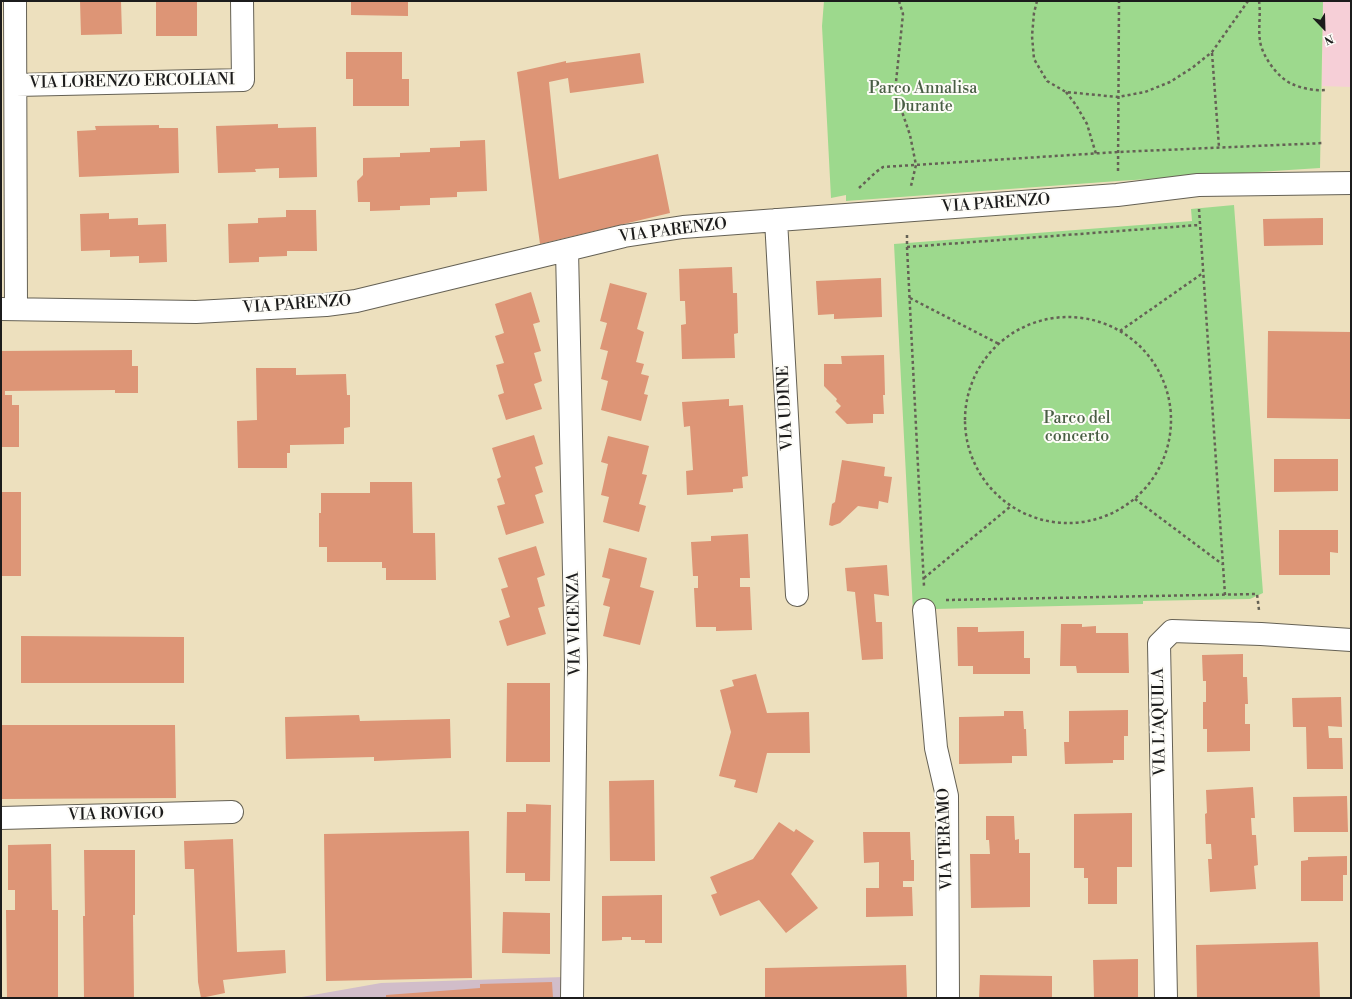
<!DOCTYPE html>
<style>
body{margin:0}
#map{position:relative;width:1352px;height:999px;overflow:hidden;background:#ede0be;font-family:"Libre Bodoni",serif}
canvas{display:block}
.frame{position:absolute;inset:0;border:2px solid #1c1c1c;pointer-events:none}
.north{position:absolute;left:1304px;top:8px;width:40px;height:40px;-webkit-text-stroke:3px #fdfcf7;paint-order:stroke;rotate:157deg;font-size:11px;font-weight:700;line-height:16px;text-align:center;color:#1c1c1c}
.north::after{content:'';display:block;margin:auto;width:14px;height:18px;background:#1c1c1c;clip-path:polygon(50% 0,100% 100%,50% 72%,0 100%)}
</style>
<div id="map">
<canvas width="1352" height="999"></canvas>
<div class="frame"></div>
<div class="north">N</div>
</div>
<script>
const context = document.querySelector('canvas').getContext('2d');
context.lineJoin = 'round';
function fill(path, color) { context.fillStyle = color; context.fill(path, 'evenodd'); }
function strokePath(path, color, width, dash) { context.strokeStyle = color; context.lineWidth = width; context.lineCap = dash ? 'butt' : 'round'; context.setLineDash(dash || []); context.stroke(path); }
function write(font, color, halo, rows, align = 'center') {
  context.font = font + ' "Libre Bodoni",serif'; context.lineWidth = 4; context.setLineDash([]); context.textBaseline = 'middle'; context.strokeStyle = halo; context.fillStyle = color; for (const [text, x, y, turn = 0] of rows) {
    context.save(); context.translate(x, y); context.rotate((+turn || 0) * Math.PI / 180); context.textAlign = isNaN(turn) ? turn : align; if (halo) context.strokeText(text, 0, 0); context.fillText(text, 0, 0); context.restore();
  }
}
const built = new Path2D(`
 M1323,1H1351V87L1322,86Z`);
const industrial = new Path2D(`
 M564,977L563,998H296L381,983Z`);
const green = new Path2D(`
 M824,1H1323L1320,168L1118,181L846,201V195L831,198L822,26Z
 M1234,205L1263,593L1250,599L1143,601V604L935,609L913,611L894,244L1192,221L1191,209Z`);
const building = new Path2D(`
 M80,1H121L122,34L81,35Z
 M156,1H197V36H156Z
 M351,1H408V16L351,15Z
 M346,52H402V79H409V106H353V79H346Z
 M640,53L644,83L570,93L568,78L549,82L559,179L658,154L670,213L540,244L517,72L566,61V63Z
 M278,124V128L316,127L317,177L279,178V168L255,169L256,172L218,173L216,126Z
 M159,125V128H178L179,173L79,177L77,131L96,130L95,126Z
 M485,140L487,191L457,192V197L430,198V205L400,206V210L370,211V202H358L357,181L363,175V158L400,157V153L430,152V148L460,147V141Z
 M286,210H316L317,251H287V256L259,257V262L229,263L228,224L258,223V218L286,217Z
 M109,213V219L138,218V225L166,224L167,262L139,263V256L110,257V250L81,251L80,214Z
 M1323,218V245L1264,246L1263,219Z
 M732,267L733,293H737L738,333L734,334L735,358L682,359L681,325L686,324L685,301H680L679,269Z
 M881,278L882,317L834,319V314L818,315L816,281Z
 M610,283L647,293L637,329L644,332L636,362L644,364L641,374L649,376L644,394L648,395L641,421L601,410L608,381L601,379L608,351L600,349L607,323L600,321Z
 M531,292L540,322L533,324L541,351L534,353L542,381L534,384L542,409L506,420L498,395L504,393L496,365L504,363L495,336L504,333L495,304Z
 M1268,331L1351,332V419L1267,418Z
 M132,350V366H138V393H115V390L5,391V395H12V405H19V447H1V351Z
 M884,355L885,395H883L884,414H873V423L847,424L835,412L841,406L836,401L837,399L824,386V364H842L841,356Z
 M256,368H296V375L346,374L347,395H350V427L344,428V444L290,445V453H287V468H238L237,421L257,420Z
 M729,399V406L743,405L748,476L742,477L743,488L733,489V492L687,495L686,471L693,470L690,426L684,427L682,402Z
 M534,435L543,464L535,467L543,492L535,495L544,523L506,535L497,506L505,504L497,479L501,477L492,448Z
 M608,436L649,446L642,474L647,475L639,504L646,506L639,532L603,522L609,497L601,495L608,464L601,462Z
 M1274,459H1338V491L1274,492Z
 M842,460L885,467L884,476L892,477L888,503L879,501L878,509L858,506L840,523L832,526L829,525L832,504L835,502Z
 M370,482H412L413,533H435L436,580H386V568H382V562H327V547H319V513H321V493H370Z
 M1,492H21V576H1Z
 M1279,530H1338V553L1330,552V575H1279Z
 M748,534L750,578H740V587H750L752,630L716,631V627H696L694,588H698V576H693L691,542L711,541V536Z
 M536,546L545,575L537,578L545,606L538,608L546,634L507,646L499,621L510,617L501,589L508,587L498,558Z
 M609,548L647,558L640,587L654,591L640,645L603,636L610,607L603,605L610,579L602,577Z
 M887,565L889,596L874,594L876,622H882L883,659L862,660L855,592L847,591L845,568Z
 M1061,624H1082V627L1096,626V633H1128L1129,673H1077L1076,666H1060Z
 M957,627H978V632L1024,631V658H1030V674H973V666H958Z
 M21,636L184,637V683H21Z
 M1243,654V677H1247L1248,704H1245V724H1250V751L1207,752V729H1203V702H1206V681H1203L1202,655Z
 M756,674L767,713L809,712L810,753H767L757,793L734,787L736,780L719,776L731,732L720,690L734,686L732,680Z
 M507,683H550V762H506Z
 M1341,697L1342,727L1328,726L1329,738H1342L1343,769H1307L1306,727H1293L1292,698Z
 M1128,710V736H1124V760H1113V763L1065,764L1064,742H1069V711Z
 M1004,711H1023L1024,729H1026L1027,756H1012V763L959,764V717L1004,716Z
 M359,715L360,721L450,719L451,758L374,761V757L286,759L285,717Z
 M1,725H175L176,798L1,799Z
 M654,780L655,861H610L609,781Z
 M1253,787L1255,818H1251L1252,835H1256L1258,865L1254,866L1256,889L1210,892L1208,859H1212L1211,844H1206L1205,814L1207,813L1206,790Z
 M1347,796L1348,832H1294L1293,797Z
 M526,804L551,805L550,881H525V873H506L507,812H526Z
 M1132,813V867H1117V904H1088V878H1084V868H1074V814Z
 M986,816H1014L1015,840L1019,839V853H1030V907L971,908L970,854H990L989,840H986Z
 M779,822L794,832L796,829L814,841L791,874L818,908L786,933L759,900L720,916L711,895L717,893L710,877L753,859Z
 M469,831L472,978L326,981L324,834Z
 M863,832H910L911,860H914V881H903V887H912L913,916L866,917V888H879V862L864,863Z
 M233,839L237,952L285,950L286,973L223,980L225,993L201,998L198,982L194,869H185L184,841Z
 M51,844L52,910H58V998H7L6,910H15V890H8V845Z
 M84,850H135V915H133L134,998H84L83,916H85Z
 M1347,856V875H1343V901H1301V861L1308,860V857Z
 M662,895V943H645V940H631V937H622V940L602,941V896Z
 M503,912L550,913V954L502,953Z
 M1318,942L1320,998H1197L1196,945Z
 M1138,959V998H1094L1093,960Z
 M906,965L907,998H765V968Z
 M980,975L1052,976V998H979Z
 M552,982L553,998H386V995L480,988V984Z`);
const path = new Path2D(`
 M899,1L903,14L896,82L898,100L910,135L916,165L911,186
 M1037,1L1034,13L1032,36L1034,59L1047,81L1066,92L1118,97L1145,92L1170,82L1192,68L1212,52L1248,1
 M1259,1C1261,14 1258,28 1260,41C1262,56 1278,78 1292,84C1301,88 1314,91 1325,90
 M1212,53L1219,147
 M1066,92L1076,105L1087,124L1096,154
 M1118,171L1119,1
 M859,188L876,172L883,167L1118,152L1324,143
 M1199,209L1225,595
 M907,235V247L924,586
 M907,247L1199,225
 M910,298L999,344
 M965 420a103 103 0 1 1 206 0a103 103 0 1 1-206 0Z
 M1120,331L1203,273
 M1135,499L1222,564
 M924,578L1011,506
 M946,600L1257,594L1259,610`);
const street = new Path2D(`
 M15,1L16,309
 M16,85L243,80L242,1
 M776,220L797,595
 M567,250L576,665L572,998
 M1,309L196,312L326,305L356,301L624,236L683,227L1117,195L1198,185L1351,183
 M924,610L936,748L947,796L948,998
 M1,818L232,812
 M1166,998L1159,644L1172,631L1261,634L1351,640`);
const streetNames = [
 ["VIA LORENZO ERCOLIANI",132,82,-1],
 ["VIA PARENZO",996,204,-4],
 ["VIA PARENZO",673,231,-7],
 ["VIA PARENZO",297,305,-4],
 ["VIA UDINE",786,408,-93],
 ["VIA VICENZA",575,624,-91],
 ["VIA L'AQUILA",1160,722,-91],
 ["VIA ROVIGO",116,815,-1],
 ["VIA TERAMO",946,839,-92]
];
const parkNames = [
 ["Parco Annalisa",923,89],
 ["Durante",923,107],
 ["Parco del",1077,419],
 ["concerto",1077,437]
];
fill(built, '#f6cfd7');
fill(industrial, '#d1bdc9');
fill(green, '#9dd98d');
fill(building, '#dd9576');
strokePath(street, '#656155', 24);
strokePath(path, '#656155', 2.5, [3, 3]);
strokePath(street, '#fff', 22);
write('16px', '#1c1c1c', '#fdfcf7', streetNames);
write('16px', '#495e44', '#fdfcf7', parkNames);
</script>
